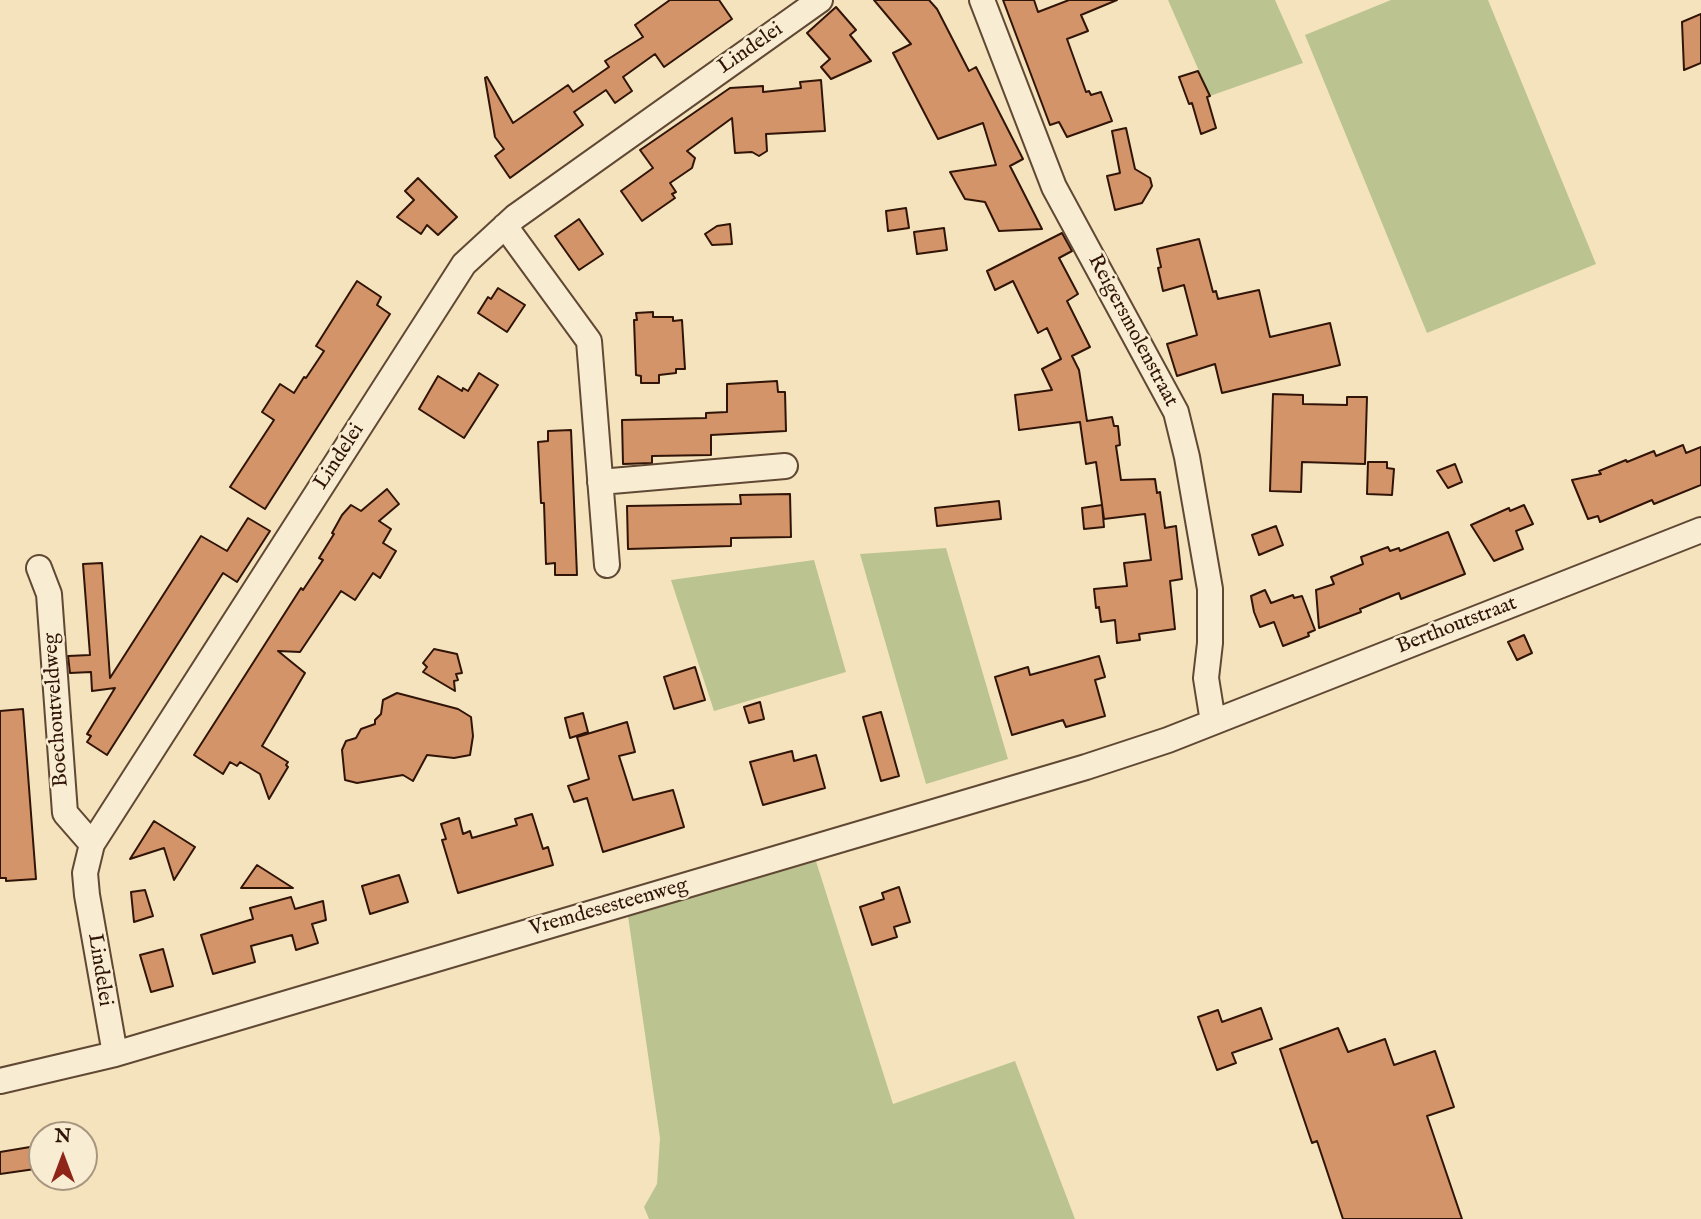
<!DOCTYPE html>
<style>
body{margin:0}
#map{position:relative;width:1701px;height:1219px;overflow:hidden;background:#f4e3bc;font-family:"IM FELL English",serif}
canvas{display:block}
.north{position:absolute;left:28px;top:1121px;width:70px;height:70px;box-sizing:border-box;background:#f8edd3;border:2px solid #a89681;border-radius:50%;rotate:0deg;font-size:19px;font-weight:700;line-height:28px;text-align:center;color:#301407}
.north::after{content:'';display:block;margin:auto;width:24px;height:32px;background:#8f2418;clip-path:polygon(50% 0,100% 100%,50% 72%,0 100%)}
</style>
<div id="map">
<canvas width="1701" height="1219"></canvas>
<div class="north">N</div>
</div>
<script>
const context = document.querySelector('canvas').getContext('2d');
context.lineJoin = 'round';
function fill(path, color) { context.fillStyle = color; context.fill(path, 'evenodd'); }
function strokePath(path, color, width, dash) { context.strokeStyle = color; context.lineWidth = width; context.lineCap = dash ? 'butt' : 'round'; context.setLineDash(dash || []); context.stroke(path); }
function write(font, color, halo, rows, align = 'center') {
  context.font = font + ' "IM FELL English",serif'; context.lineWidth = 5; context.setLineDash([]); context.textBaseline = 'middle'; context.strokeStyle = halo; context.fillStyle = color; for (const [text, x, y, turn = 0] of rows) {
    context.save(); context.translate(x, y); context.rotate((+turn || 0) * Math.PI / 180); context.textAlign = isNaN(turn) ? turn : align; if (halo) context.strokeText(text, 0, 0); context.fillText(text, 0, 0); context.restore();
  }
}
const green = new Path2D(`
 M1168,0H1275L1303,63L1210,96Z
 M1391,0H1488L1596,264L1427,333L1305,35Z
 M946,548L1008,759L926,784L860,554Z
 M814,560L846,672L714,711L671,580Z
 M815,858L893,1104L1015,1061L1075,1219H649L644,1207L657,1184L660,1138L628,916Z`);
const building = new Path2D(`
 M670,0H719L732,19L664,67L655,54L623,77L632,91L615,103L606,90L574,112L583,125L510,178L495,156L504,149L495,137L485,78L487,77L513,123L568,85L573,92L609,67L605,61L643,37L635,25Z
 M874,0H929L937,9L969,71L976,67L1023,159L1010,166L1042,229L999,231L985,202L965,199L950,172L996,165L983,123L938,139L893,53L911,44Z
 M1003,0H1034L1038,12L1069,0H1117L1081,15L1088,31L1067,39L1086,92L1089,91L1091,95L1101,92L1112,121L1067,137L1059,122L1050,125Z
 M836,7L856,30L850,35L871,61L831,79L821,67L830,59L807,33Z
 M1701,14V63L1684,70L1682,22Z
 M1198,71L1210,96L1207,97L1216,128L1201,134L1192,103L1189,104L1179,77Z
 M821,80L825,131L766,134L767,151L759,156L752,152L735,153L732,118L687,151L695,158L692,168L670,183L676,192L672,194L675,198L642,221L621,191L653,168L640,150L730,88L763,86V92L801,88L800,82Z
 M1126,128L1135,169L1150,178L1152,186L1142,203L1115,210L1107,176L1120,173L1112,131Z
 M418,178L457,217L438,235L427,225L421,234L397,217L414,200L405,191Z
 M906,208L909,228L888,231L886,211Z
 M579,219L603,254L579,270L555,236Z
 M730,224L732,244L712,245L705,234L717,226Z
 M944,228L947,250L917,254L914,232Z
 M1062,233L1072,251L1059,258L1078,294L1067,301L1090,347L1072,356L1079,370L1087,421L1112,417L1114,426H1118L1120,445L1116,446L1121,480L1155,479L1157,493L1160,492L1165,528L1176,526L1182,579L1170,581L1175,629L1139,634L1140,640L1117,643L1115,620L1101,622L1099,607L1096,608L1094,589L1127,586L1124,563L1151,560L1145,514L1104,519L1096,462L1086,464L1080,422L1019,430L1015,395L1052,390L1042,369L1061,359L1047,328L1038,333L1013,281L995,290L987,271Z
 M1199,239L1213,292L1216,291L1218,299L1259,290L1270,337L1330,323L1340,365L1222,393L1215,364L1177,376L1167,344L1197,335L1184,285L1163,291L1158,268L1161,267L1157,249Z
 M357,281L381,297L377,305L390,314L265,509L230,487L274,420L262,412L280,384L294,393L304,377L306,378L324,351L316,346Z
 M498,288L525,305L507,332L478,313L488,297L491,299Z
 M653,312V317H673V321L682,320L685,369H676V373L659,375V383H641V376L636,375L634,320H637L636,313Z
 M479,373L498,385L464,438L419,409L438,376L462,391L463,388L468,391Z
 M777,381L778,392H785L786,431L711,435V455L652,456V463L623,464L622,420L706,418V413L727,412V384Z
 M1273,394L1303,395V404L1347,405V397H1367L1365,464L1302,462L1301,492L1270,491Z
 M571,430L577,575H555V563L546,564L544,503H541L538,442L548,441V431Z
 M1683,445L1686,453L1701,447V485L1654,504L1652,500L1600,522L1598,516L1588,519L1572,480L1601,474L1599,471L1626,460L1627,462L1654,451L1656,456Z
 M1368,462H1387V468L1394,469L1392,495L1367,494Z
 M1455,464L1462,482L1448,488L1437,471Z
 M387,489L399,504L379,521L391,529L383,543L396,551L380,578L373,573L355,600L341,591L300,652L278,651L305,673L262,746L288,762L286,765L288,767L269,799L260,774L240,762L237,766L230,762L223,774L194,755L301,588L303,590L323,560L319,558L334,534L332,533L342,515L351,505L361,511Z
 M790,494L791,537L731,538V546L628,549L627,506L741,504L740,495Z
 M999,501L1001,519L937,526L935,508Z
 M1102,505L1104,527L1084,529L1082,508Z
 M1524,505L1533,524L1516,531L1523,549L1494,561L1471,525L1509,508L1510,511Z
 M248,518L270,531L237,582L223,573L107,755L87,742L91,736L87,734L115,688L92,691L91,672L70,673L68,656L90,655L83,564L102,563L110,678L201,536L227,551Z
 M1276,526L1283,545L1259,555L1252,535Z
 M1448,532L1465,574L1401,599L1399,593L1360,609L1361,612L1319,628L1316,590L1334,584L1331,577L1363,564L1361,557L1388,547L1390,551L1399,548L1400,551Z
 M1265,590L1271,603L1293,595L1294,598L1302,596L1315,630L1308,633L1309,636L1283,646L1274,622L1260,627L1254,612L1251,596Z
 M1524,635L1532,653L1517,660L1508,642Z
 M434,649L457,654L462,673L456,674L458,680L454,681L455,691L423,672L427,667L423,663Z
 M1099,656L1105,677L1095,680L1105,716L1066,727L1063,720L1012,735L995,677L1028,667L1030,675Z
 M695,667L705,700L674,709L664,677Z
 M397,693L458,709L471,717L473,736L470,755L454,758L427,755L413,781L403,775L357,783L345,780L342,750L346,741L356,738L361,729L375,724V720L381,714L383,700Z
 M760,702L764,719L749,723L744,707Z
 M23,709L36,879L6,881V878H0V711Z
 M881,712L899,776L881,781L863,717Z
 M583,713L588,732L570,738L565,718Z
 M627,722L635,752L619,756L633,800L673,790L684,827L603,852L587,798L574,802L568,786L589,779L577,737Z
 M792,751L794,761L816,755L825,788L763,805L750,762Z
 M532,814L543,849L548,847L553,865L458,893L442,840L446,839L441,824L459,818L463,834L470,831L472,838L517,825L515,819Z
 M154,821L195,847L174,880L164,848L130,859Z
 M257,865L293,888H241Z
 M399,875L408,902L370,914L362,886Z
 M899,887L910,922L894,927L897,937L872,945L860,907L884,899L882,893Z
 M145,890L153,916L134,922L131,892Z
 M291,897L295,909L323,901L326,920L312,924L318,943L296,950L292,935L251,946L255,962L213,974L201,935L253,919L250,908Z
 M163,949L173,986L151,992L140,955Z
 M1261,1008L1272,1039L1232,1053L1236,1063L1217,1070L1198,1017L1218,1010L1222,1022Z
 M1338,1028L1348,1052L1385,1039L1394,1065L1435,1051L1454,1107L1427,1116L1462,1219H1343L1317,1141L1312,1143L1280,1049Z
 M42,1145V1168L0,1174V1152Z`);
const minor = new Path2D(`
 M982,0L1054,187L1176,412L1187,457L1210,589V643L1206,678L1213,722
 M505,226L589,341L607,565
 M600,482L785,466
 M39,568L49,594L65,813L92,844
 M115,1054L87,895L85,873L92,844L464,264L515,217L820,0
 M0,1081L115,1054L1086,767L1168,740L1701,530`);
const streetNames = [
 ["Lindelei",751,49,-35],
 ["Reigersmolenstraat",1132,331,62],
 ["Lindelei",340,457,-57],
 ["Berthoutstraat",1457,626,-21],
 ["Boechoutveldweg",57,710,-94],
 ["Vremdesesteenweg",609,908,-16],
 ["Lindelei",99,970,81]
];
fill(green, '#bbc491');
fill(building, '#d49469');
strokePath(building, '#301407', 2);
strokePath(minor, '#614834', 28);
strokePath(minor, '#f8edd3', 24);
write('21px', '#301407', '#f8edd3', streetNames);
</script>
